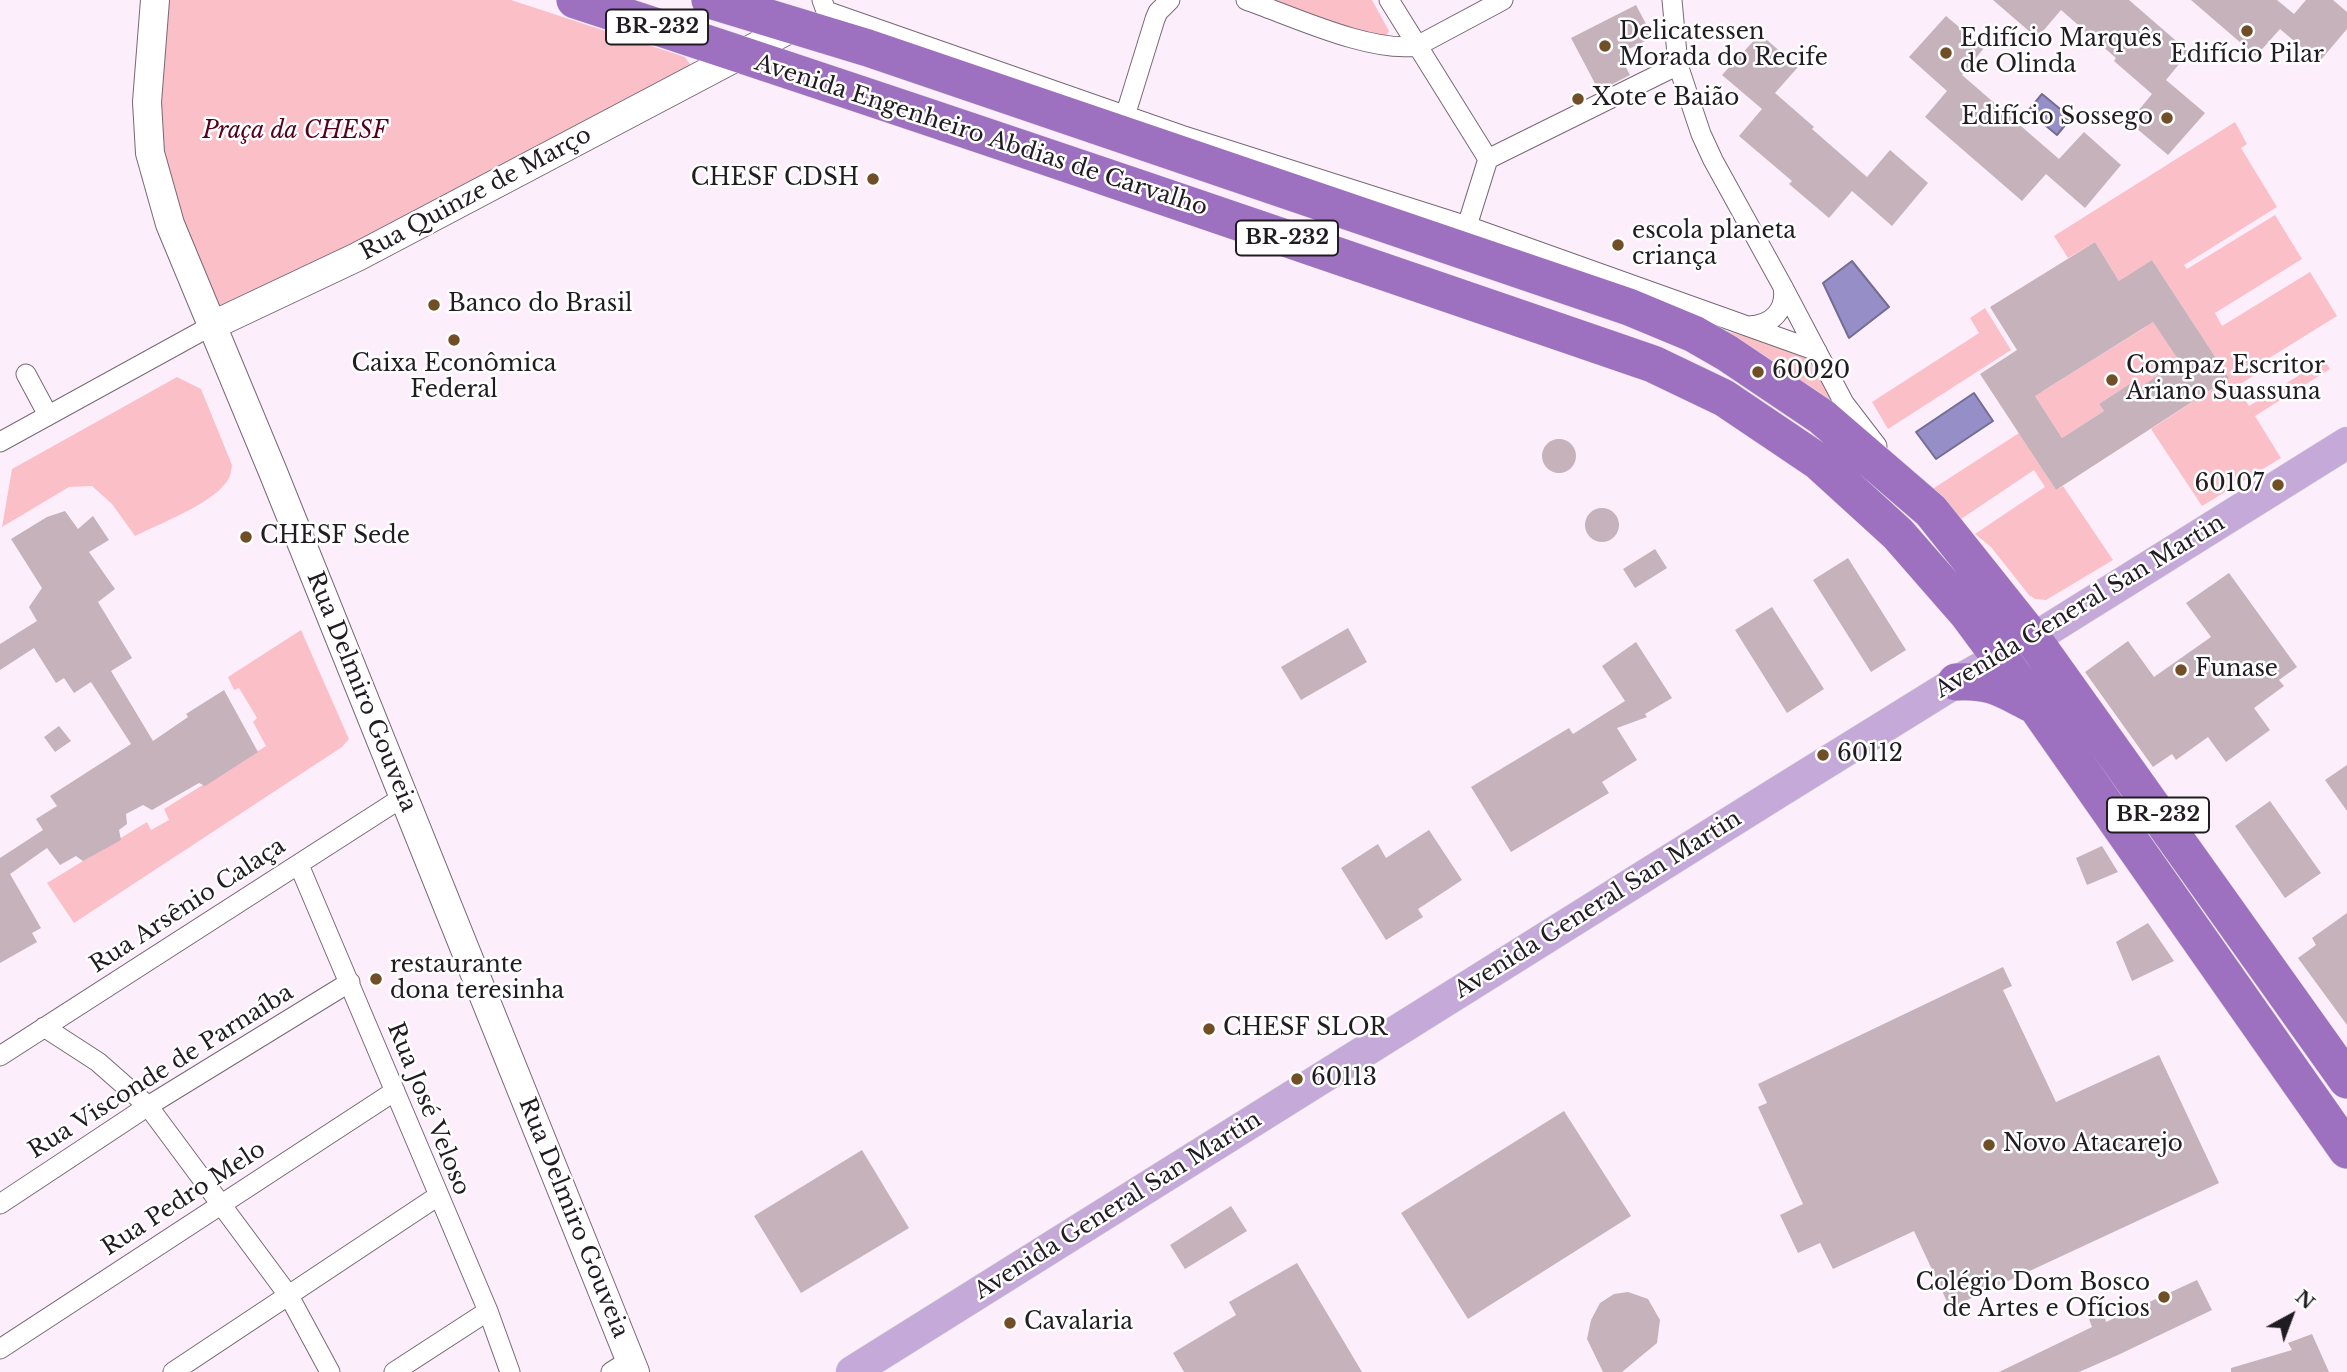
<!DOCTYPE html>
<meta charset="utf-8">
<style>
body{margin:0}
#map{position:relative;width:2347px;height:1372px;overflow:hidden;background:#fdeefc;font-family:"Libre Baskerville",serif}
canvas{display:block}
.north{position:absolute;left:2256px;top:1281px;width:70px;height:70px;-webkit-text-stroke:5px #fff;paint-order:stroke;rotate:41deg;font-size:19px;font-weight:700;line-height:28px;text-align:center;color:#211c21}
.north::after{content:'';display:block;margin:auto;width:24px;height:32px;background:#211c21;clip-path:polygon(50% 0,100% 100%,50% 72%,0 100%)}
</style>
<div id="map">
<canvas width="2347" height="1372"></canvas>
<div class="north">N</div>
</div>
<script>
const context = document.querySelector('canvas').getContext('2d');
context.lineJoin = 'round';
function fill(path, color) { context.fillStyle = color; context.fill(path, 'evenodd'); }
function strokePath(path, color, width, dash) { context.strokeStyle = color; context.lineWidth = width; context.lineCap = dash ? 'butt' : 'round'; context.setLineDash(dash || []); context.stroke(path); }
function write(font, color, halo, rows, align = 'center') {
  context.font = font + ' "Libre Baskerville",serif'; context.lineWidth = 5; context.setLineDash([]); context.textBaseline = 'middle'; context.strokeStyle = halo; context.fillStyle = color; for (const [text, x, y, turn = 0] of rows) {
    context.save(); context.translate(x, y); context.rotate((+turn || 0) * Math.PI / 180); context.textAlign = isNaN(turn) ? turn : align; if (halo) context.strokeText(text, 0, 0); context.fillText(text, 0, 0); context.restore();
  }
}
const green = new Path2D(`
 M167,0H511L685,57L690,64L689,67L224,316C203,269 178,222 168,171C156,115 163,57 167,0Z
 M1265,0H1372L1389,31L1386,37L1382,38Z
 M2235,122L2247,144L2241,148L2277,207L2184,265L2187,269L2275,215L2302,259L2215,313L2222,326L2310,272L2337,316L2250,370L2253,376L2237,386L2249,406L2324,360L2330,369L2255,416L2281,458L2202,506L2151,429L2229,378L2152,260L2124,278L2179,361L2139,388L2134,381L2099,404L2104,411L2062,438L2033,393L2043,391L2147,326L2095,242L2068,258L2054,236Z
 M1985,308L2011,350L1888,429L1872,402L1979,333L1970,318Z
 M1660,313L1811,354L1844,417Z
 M177,377L201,389L232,465C231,473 230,479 224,485C208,505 159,524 135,536L112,504L92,486L69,487L2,527L12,469Z
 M2019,433L2056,490L2063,486L2113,560L2046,600L2035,599L2029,595L1991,547L1975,534L2045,487L2034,470L1958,521L1931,490Z
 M301,630L349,739L342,747L74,923L47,883L147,822L151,830L169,820L164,809L266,746L253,722L257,718L239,688L234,690L228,677Z`);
const water = new Path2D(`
 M2042,94L2071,118L2057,135L2028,111Z
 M1852,261L1889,307L1849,338L1823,283Z
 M1974,393L1993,421L1936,459L1916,432Z`);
const building = new Path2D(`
 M1993,0H2129L2189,52L2166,80L2205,113L2168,155L2129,122L2152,94L2114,61L2116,58L2061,10L2037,38Z
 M2191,0H2277L2294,14L2306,0H2333L2347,12V29L2319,62L2280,29L2256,56Z
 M1636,5L1653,37L1619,54L1630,75L1599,91L1571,38Z
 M1946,16L1984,48L1962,75L2059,159L2084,132L2121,165L2085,208L2046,174L2022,201L1925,117L1947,91L1909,57Z
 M1760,34L1798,67L1775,93L1814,127L1812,129L1867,177L1890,150L1928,183L1892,226L1852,191L1829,218L1789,184L1792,181L1739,136L1762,109L1722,75Z
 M2095,242L2119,281L2152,260L2229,378L2056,490L1980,374L2017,350L1990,307ZM2153,322L2179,361L2139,388L2134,381L2099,404L2104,411L2062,438L2035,396Z
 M1542 456a17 17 0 1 1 34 0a17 17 0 1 1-34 0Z
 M1585 525a17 17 0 1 1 34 0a17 17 0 1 1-34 0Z
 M65,511L78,529L93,516L109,540L89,552L115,589L98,602L132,658L111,671L153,741L188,717L186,714L224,690L258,752L205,786L199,783L152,810L143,805L126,814L127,824L119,830L121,840L83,861L76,856L60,865L47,848L10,874L41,928L32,933L37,942L0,963V858L43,830L36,819L57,806L50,796L131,744L91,682L74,693L64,678L56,683L34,648L0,670V644L37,621L29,607L42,588L11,539L47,517Z
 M1655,549L1667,568L1635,588L1623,569Z
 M1848,558L1906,650L1871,672L1813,580Z
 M2229,573L2297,667L2279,680L2284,686L2254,708L2270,730L2226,762L2208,737L2176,760L2172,754L2153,767L2085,672L2128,641L2154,677L2211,637L2186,603Z
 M1772,607L1824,689L1787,713L1735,630Z
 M1348,628L1367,662L1301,700L1281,667Z
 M1636,642L1672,698L1645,714L1647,717L1617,728L1637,760L1602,782L1609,793L1511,852L1471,787L1569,728L1573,734L1625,701L1602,666Z
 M59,726L71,741L55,752L44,737Z
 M2347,765V811L2325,780Z
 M2270,801L2321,873L2285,898L2235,826Z
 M1429,830L1462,880L1418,909L1423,917L1386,940L1341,868L1378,844L1386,858Z
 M2102,846L2118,872L2087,885L2076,858Z
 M2347,913V1025L2298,958L2316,945L2312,938Z
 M2148,923L2174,961L2132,981L2116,942Z
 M2003,967L2012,986L2003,990L2056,1102L2159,1055L2219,1183L1950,1308L1914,1231L1833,1269L1820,1243L1798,1253L1780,1215L1803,1204L1758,1107L1767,1103L1758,1084Z
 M1564,1111L1631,1216L1468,1319L1401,1213Z
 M862,1150L909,1228L801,1293L754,1216Z
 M1231,1206L1247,1231L1185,1269L1170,1245Z
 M1297,1263L1362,1372H1184L1173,1353L1236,1315L1229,1302Z
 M2197,1280L2212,1310L2118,1355L2079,1372H1999L2092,1327L2089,1319L2104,1314L2106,1322Z
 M1628,1292L1648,1299L1660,1320L1657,1343L1622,1372H1603L1587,1339L1591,1320L1600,1303L1614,1294Z
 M2312,1334L2329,1372H2231V1368L2292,1350L2288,1343Z`);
const street = new Path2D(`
 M822,0L826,11L1181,135L1467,226L1817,351
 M1246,0C1292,16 1370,53 1417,46L1503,0
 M1389,0L1488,159
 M1672,0L1678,65L1701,134L1713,160L1783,287L1844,403L1877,446
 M1125,116L1155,19L1158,12L1170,0
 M1467,226L1488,159L1678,65
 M1749,326C1772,325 1787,310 1783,287
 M26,374L48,415
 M0,442L211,326
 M299,865L488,1311L510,1372
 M44,1027L98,1062L148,1106L289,1296L330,1372
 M0,1056L403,797
 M0,1204L148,1106L350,982
 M0,1349L395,1091
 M173,1372L438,1196
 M394,1372L488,1311
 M611,1372L630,1360`);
const secondary = new Path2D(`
 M155,0L147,102L150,153L170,224L273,472L635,1372
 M211,326L357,257L795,26`);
const primary = new Path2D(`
 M852,1372L1777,793L1956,682L2033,639L2347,443`);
const highway = new Path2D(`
 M575,0C936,118 1295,241 1653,364L1724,398L1819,462L1898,534L1967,613L2036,706L2347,1150
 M710,0L868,48L1629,307L1694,334L1727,353L1822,417L1931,511L2033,639L2347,1080
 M1956,682C1991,680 2002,689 2032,704`);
const markers = [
 [2247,31,7,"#704e26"],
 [1605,46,7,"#704e26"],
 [1946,53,7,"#704e26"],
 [1578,99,7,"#704e26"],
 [2167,118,7,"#704e26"],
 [873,179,7,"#704e26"],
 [1618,245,7,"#704e26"],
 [434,305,7,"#704e26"],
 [454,340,7,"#704e26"],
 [1758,372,7,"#704e26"],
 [2112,380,7,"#704e26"],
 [2278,485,7,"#704e26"],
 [246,537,7,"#704e26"],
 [2181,670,7,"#704e26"],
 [1823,755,7,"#704e26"],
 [376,979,7,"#704e26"],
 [1209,1029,7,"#704e26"],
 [1297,1079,7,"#704e26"],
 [1989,1145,7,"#704e26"],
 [2164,1297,7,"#704e26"],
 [1010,1323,7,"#704e26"]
];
const shields = [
 [657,27,102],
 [1287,238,102],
 [2158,815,102]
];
const shieldNames = [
 ["BR-232",657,27],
 ["BR-232",1287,238],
 ["BR-232",2158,815]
];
const poiNames = [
 ["Delicatessen",1619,33],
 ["Morada do Recife",1619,59],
 ["Edifício Marquês",1960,40],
 ["de Olinda",1960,66],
 ["Edifício Pilar",2247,56,"center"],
 ["Xote e Baião",1592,99],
 ["Edifício Sossego",2153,118,"right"],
 ["CHESF CDSH",859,179,"right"],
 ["escola planeta",1632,232],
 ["criança",1632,258],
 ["Banco do Brasil",448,305],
 ["Caixa Econômica",454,365,"center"],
 ["Federal",454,391,"center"],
 ["Compaz Escritor",2126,367],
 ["Ariano Suassuna",2126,393],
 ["60020",1772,372],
 ["60107",2264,485,"right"],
 ["CHESF Sede",260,537],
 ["Funase",2195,670],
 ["60112",1837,755],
 ["restaurante",390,966],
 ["dona teresinha",390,992],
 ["CHESF SLOR",1223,1029],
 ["60113",1311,1079],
 ["Novo Atacarejo",2003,1145],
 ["Colégio Dom Bosco",2150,1284,"right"],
 ["de Artes e Ofícios",2150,1310,"right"],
 ["Cavalaria",1024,1323]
];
const parkNames = [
 ["Praça da CHESF",295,132]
];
const streetNames = [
 ["Avenida Engenheiro Abdias de Carvalho",981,136,18],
 ["Rua Quinze de Março",476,194,-28],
 ["Avenida General San Martin",2080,607,-31],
 ["Rua Delmiro Gouveia",361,692,68],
 ["Avenida General San Martin",1598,905,-32],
 ["Rua Arsênio Calaça",188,906,-33],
 ["Rua Visconde de Parnaíba",161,1072,-32],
 ["Rua José Veloso",428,1109,68],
 ["Rua Pedro Melo",184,1199,-33],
 ["Avenida General San Martin",1118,1206,-32],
 ["Rua Delmiro Gouveia",573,1218,68]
];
fill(green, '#fbbfc8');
fill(water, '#968fc7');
strokePath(water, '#736c95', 2);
fill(building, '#c5b2ba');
strokePath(street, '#776975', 21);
strokePath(secondary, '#776975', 30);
strokePath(primary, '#dbdbdb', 33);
strokePath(highway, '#dbdbdb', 38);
strokePath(street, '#fff', 19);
strokePath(secondary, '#fff', 28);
strokePath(primary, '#c5a9d9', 32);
strokePath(highway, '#9e70c0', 37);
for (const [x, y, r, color] of markers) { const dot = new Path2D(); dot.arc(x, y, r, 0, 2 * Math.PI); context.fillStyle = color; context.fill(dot); strokePath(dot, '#fff', 2.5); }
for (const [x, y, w] of shields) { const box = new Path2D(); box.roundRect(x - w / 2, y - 17.5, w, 35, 5); context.fillStyle = '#fff'; context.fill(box); strokePath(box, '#211c21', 2); }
write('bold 21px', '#211c21', null, shieldNames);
write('23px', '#211c21', '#fff', poiNames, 'left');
write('italic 23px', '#53021e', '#fff', parkNames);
write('23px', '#211c21', '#fff', streetNames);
</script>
